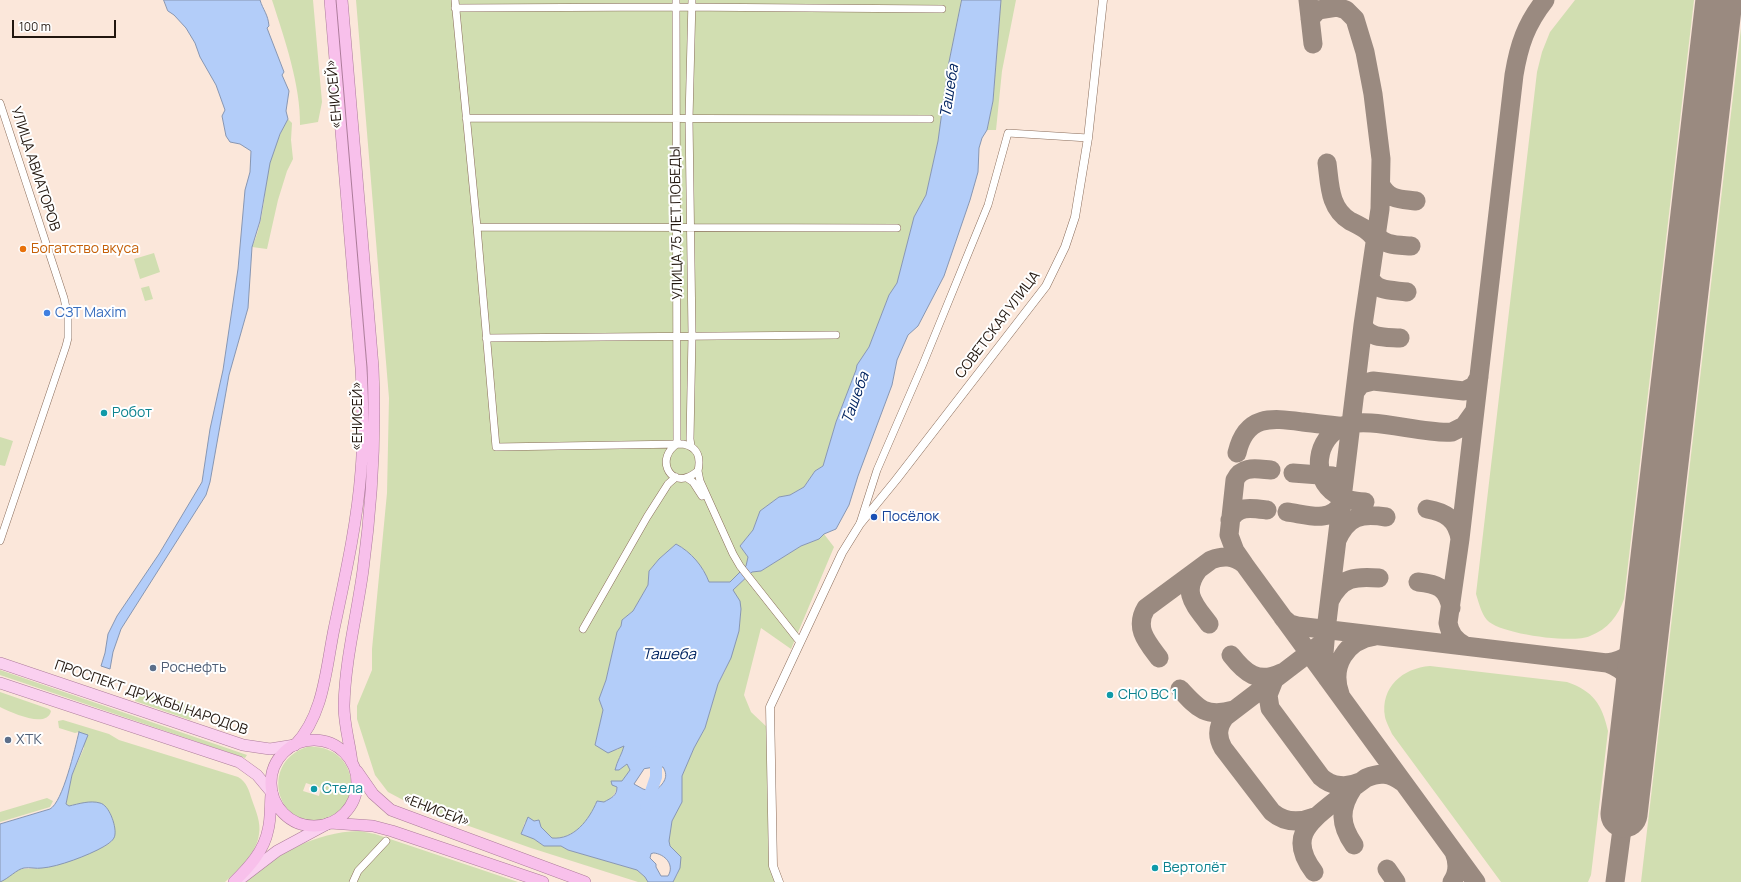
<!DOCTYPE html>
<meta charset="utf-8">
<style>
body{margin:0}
#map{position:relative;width:1741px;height:882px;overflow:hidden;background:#fbe7da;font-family:Manrope,sans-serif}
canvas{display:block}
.scale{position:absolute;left:12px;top:20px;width:104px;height:18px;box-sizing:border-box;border:2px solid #21160e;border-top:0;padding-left:5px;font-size:12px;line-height:14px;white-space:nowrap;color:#21160e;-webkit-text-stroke:3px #fff;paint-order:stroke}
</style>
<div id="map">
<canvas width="1741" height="882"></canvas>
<div class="scale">100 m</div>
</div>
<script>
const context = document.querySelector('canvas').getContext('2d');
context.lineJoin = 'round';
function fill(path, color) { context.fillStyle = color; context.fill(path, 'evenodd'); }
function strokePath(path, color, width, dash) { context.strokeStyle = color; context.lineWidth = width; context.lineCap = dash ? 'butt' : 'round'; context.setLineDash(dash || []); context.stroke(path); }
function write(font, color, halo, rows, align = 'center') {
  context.font = font + ' Manrope,sans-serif'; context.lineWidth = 4; context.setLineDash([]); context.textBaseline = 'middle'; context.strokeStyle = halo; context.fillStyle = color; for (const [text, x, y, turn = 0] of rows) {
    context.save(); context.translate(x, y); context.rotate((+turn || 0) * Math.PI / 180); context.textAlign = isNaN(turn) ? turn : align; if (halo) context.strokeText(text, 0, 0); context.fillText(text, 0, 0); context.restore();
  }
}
const green = new Path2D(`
 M272,0H313L322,102L318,122L300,125C301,86 284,37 272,0Z
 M356,0H962L948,67L938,141L926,195L914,217L897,283L889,295L869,347L857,365L856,370L836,422L823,466L815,471L804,487L790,495L779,497L760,511L753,530L740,546L748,557L746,566L730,582H709C703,566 691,552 676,544L659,559L649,571L648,585L633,611L622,620L621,626L617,632L606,680L599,699L603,710L595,745L617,750L621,746H624C622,754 617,761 615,769L619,770L627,764L630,770L622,781L618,782C615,795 616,794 604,803L597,801C589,821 574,840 551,838L541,827L539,820L525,822L521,834L534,839L544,846H561L568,850L637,870L645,877L648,882H638L531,848L418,808L388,792L375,775L357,719V706L372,670V649L387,493L389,398Z
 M1001,0H1016L1002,71L996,130H987L993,101Z
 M1575,0H1694L1624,599C1618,616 1608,629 1590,636C1573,644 1499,634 1487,620C1481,613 1479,603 1476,594L1537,72L1542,52L1550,32Z
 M1741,28V882H1641Z
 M288,119L292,123L291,140L293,159L287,171L278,200L267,249L252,247C262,226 264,200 267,177C270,157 278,137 288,119Z
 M154,253L160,272L140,279L134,259Z
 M149,286L153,299L145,301L141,288Z
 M0,437L13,441L5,466L0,465Z
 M824,534L834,547L791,649L761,628L744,695L751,712L769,729V851L775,882H673L678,873L673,850L670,846L668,841L672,821L682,802V776L694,748L705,728L718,684L725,671L739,631L741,609L733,590L752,572L761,571L801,546L819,539Z
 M1430,666L1567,682C1593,691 1602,704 1608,731L1591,875L1588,882H1501L1392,734C1390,729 1386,722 1385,717C1380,687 1403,668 1430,666Z
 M0,670L247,755L245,758L0,675Z
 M147,691L193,706L195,716L190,720L135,701L137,696Z
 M0,692L49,709L51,711C47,729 13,713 2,708L0,707Z
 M63,720L109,734L119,740L238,777C247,782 249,791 252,800C256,811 261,823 259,834C257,853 238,870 225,882H0L20,869L43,868L81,857L103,847L110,843L115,835C111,800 100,800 69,806L66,804L72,775L84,748L79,732L75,733L59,728L58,721Z
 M307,747C358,743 367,809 323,819C276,830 259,762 307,747ZM306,783L321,788L319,796L303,791Z
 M47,798L53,801L50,807L0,822V812Z
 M359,831L375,834L518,882H245C277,854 315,832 359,831Z`);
const water = new Path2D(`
 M164,0H260C263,10 268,14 269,26L267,28L284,72L282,75L289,91L286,111L288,119L280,134L270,163L260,221L252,247L248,308L229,375L210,482L206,495L121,629L113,652L110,669L101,666L105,653L108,634L117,616L159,554L202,482L210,429L223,370L238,269L245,190L250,172L251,151L240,144L230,142L226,136L222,116L225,110L216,85L200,57L195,43L186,28L174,15L168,11Z
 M962,0H1001L993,101L987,130L982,138L979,148L978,172L970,200L944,276L918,326L908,335L897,360L892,385L858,476L849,505L836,529L824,534L819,539L801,546L761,571L752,572L733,590L740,601L741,609L739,631L731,658L718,684L705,728L694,748L682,776V802L672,821L669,841L670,846L681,857L680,868L673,882H648L645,877L637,870L568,850L561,846H544L534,839L521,834L528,817L534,821L539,820L541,827L552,838C574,840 589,820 597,801L604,802C611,798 617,796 617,787L612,785L611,781H622L630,770L627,764L619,770H615C617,761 622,754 624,746L608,753L595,745L603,710L599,699L606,680L617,632L621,626L622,620L633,611L648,585L649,571L659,559L676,544C691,552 703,566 709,582H730L746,566L748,557L740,546L753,530L760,511L779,497L790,495L804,487L815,471L823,466L836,422L856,370L857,365L869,347L889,295L897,283L914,217L926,195L938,141L948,67ZM655,767H663C670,778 662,785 654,792L643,789L634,784L644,769ZM654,853C665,854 675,865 668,876H661L656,867V864L650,858L651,854Z
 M79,732L88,735L72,775L66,804L69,806C78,804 90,800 100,803C109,805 116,825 115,834C115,840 108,844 103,847C89,855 58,867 42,868C36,869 30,867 24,868C17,869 8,879 0,882V824L50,809C63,802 75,748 79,732Z`);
const river = new Path2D(`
 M646,806L656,777V752`);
const taxiway = new Path2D(`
 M1308,0L1313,44
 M1310,19L1318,10L1337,7L1346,10L1355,19L1365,52L1373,94L1381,159L1380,209L1363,325L1326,630L1323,665L1327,678
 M1327,163C1330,185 1329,208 1350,221C1360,226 1369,230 1375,239
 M1381,185C1388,200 1402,199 1416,201
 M1376,233C1382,246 1398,245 1411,246
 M1370,277C1375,292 1393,290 1407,292
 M1363,325C1369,339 1387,337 1400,338
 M1355,392L1361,384L1373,381L1464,391L1474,386L1479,377
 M1237,453C1246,414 1272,418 1303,422C1318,424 1333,425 1347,427
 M1293,473L1333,476
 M1365,502C1354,501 1345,500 1336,494C1310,477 1316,438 1343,426C1368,415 1423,435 1452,432L1464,426L1474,412
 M1427,509C1445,512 1457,519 1460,539
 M1287,512C1305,514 1331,524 1341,504
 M1230,520C1238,505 1252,508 1267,510
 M1337,540C1348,516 1361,513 1386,517
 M1244,564L1235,551L1229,535L1235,480C1242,465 1257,469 1271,470
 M1198,570C1181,593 1195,605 1209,624
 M1418,582C1437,584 1447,587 1451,608
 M1330,600C1342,577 1355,576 1379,578
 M1283,618L1290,624L1297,626L1607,663C1631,671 1635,686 1635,710
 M1464,645C1455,640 1450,634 1448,623L1460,539L1514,75C1519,45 1526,24 1545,0
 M1231,655C1245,673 1258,684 1281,673
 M1159,658C1147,642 1134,628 1146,608L1211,560C1224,555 1233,556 1244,564L1476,882
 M1607,663C1627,660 1637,651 1644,632
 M1274,680L1268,695L1270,708L1321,777C1332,787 1347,788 1360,782
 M1180,689C1198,709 1206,718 1234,710
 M1340,694C1330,666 1346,640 1375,636
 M1353,788C1339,809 1340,825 1354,845
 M1314,817C1299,823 1285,823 1272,812L1223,748C1217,737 1217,727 1225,717L1318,646
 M1387,869L1396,882
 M1314,872C1289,839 1306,824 1334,802C1344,794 1355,786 1366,778C1380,772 1390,773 1402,782
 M1452,882C1459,872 1458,862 1454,852
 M1615,882L1624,814`);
const runway = new Path2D(`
 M1624,814L1719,0`);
const minor = new Path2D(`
 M455,0L477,227L496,447L683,444C698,447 701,457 698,471C695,473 691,476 688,477C669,485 656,458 677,444
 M676,0L677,444
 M455,8L676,7L942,9
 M0,103L64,298L68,317V338L66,346L0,541
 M466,118L930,119
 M477,227L897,228
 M486,338L836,335
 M691,446L690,439L692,335L689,119L692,0
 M698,471L700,481L733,554L740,566L800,642
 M687,478L693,482L702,496
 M860,523L877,470L923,364L988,205L1008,133L1088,138
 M583,629L647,517L668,484L676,477
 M353,882L358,871L386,841`);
const tertiary = new Path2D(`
 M779,882L773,866L770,707L842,553L860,524L896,480L1046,286L1065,247L1075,217L1088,138L1103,0`);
const primary = new Path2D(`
 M0,663L243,745L270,749L295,745
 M0,683L239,762L257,775L272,793
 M243,877L277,851L329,823`);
const trunk = new Path2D(`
 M342,0L373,367C376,435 372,503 363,570C357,615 345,660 344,706C344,725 350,744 352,763
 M271 783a43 43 0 1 1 86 0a43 43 0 1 1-86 0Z
 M295,745C324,715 326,668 334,629C345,577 357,524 361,471C364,436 363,402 361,368L330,0
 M357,771L373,794L391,810L585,882
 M330,823L373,826L392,831L543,882
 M234,882C249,867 264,851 268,830C271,819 270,807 271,795`);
const markers = [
 [23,249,4,"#e8710a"],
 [47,313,4,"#3f7fe0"],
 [104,413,4,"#0f9aa8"],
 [874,517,4,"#1a4fb4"],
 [153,668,4,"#5c6f8a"],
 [1110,695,4,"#0f9aa8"],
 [8,740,4,"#5c6f8a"],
 [314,789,4,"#0f9aa8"],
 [1155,868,4,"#0f9aa8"]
];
const streetNames = [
 ["«ЕНИСЕЙ»",335,94,-95],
 ["УЛИЦА АВИАТОРОВ",35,169,72],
 ["УЛИЦА 75 ЛЕТ ПОБЕДЫ",677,223,-91],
 ["СОВЕТСКАЯ УЛИЦА",998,325,-53],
 ["«ЕНИСЕЙ»",358,416,-90],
 ["ПРОСПЕКТ ДРУЖБЫ НАРОДОВ",151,698,19],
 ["«ЕНИСЕЙ»",436,811,21]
];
const foodNames = [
 ["Богатство вкуса",31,249]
];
const shopNames = [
 ["СЗТ Maxim",55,313]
];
const cultureNames = [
 ["Робот",112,413],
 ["СНО ВС 1",1118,695],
 ["Стела",322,789],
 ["Вертолёт",1163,868]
];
const transitNames = [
 ["Посёлок",882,517]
];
const serviceNames = [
 ["Роснефть",161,668],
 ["ХТК",16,740]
];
const waterNames = [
 ["Ташеба",950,91,-81],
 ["Ташеба",856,398,-70],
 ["Ташеба",669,655]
];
fill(green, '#d1deb1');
fill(water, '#b3cdf9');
strokePath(water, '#8796b2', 1);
strokePath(river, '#b3cdf9', 12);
strokePath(taxiway, '#9a8a80', 19);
strokePath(runway, '#9a8a80', 47);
strokePath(minor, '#896c5a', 8);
strokePath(tertiary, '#896c5a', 9);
strokePath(primary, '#ac7b9a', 12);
strokePath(trunk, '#ac7b9a', 12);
strokePath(minor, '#fff', 7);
strokePath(tertiary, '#fff', 8);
strokePath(primary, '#fad0f0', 11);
strokePath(trunk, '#f8c0eb', 11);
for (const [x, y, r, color] of markers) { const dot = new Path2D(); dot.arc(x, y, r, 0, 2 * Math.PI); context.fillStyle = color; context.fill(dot); strokePath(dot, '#fff', 1.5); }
write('14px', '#21160e', '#fff', streetNames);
write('14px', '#c56008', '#fff', foodNames, 'left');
write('14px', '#366cbe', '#fff', shopNames, 'left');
write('14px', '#0d838f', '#fff', cultureNames, 'left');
write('14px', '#164399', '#fff', transitNames, 'left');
write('14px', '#4e5e75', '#fff', serviceNames, 'left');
write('italic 15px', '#022461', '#fff', waterNames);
</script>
